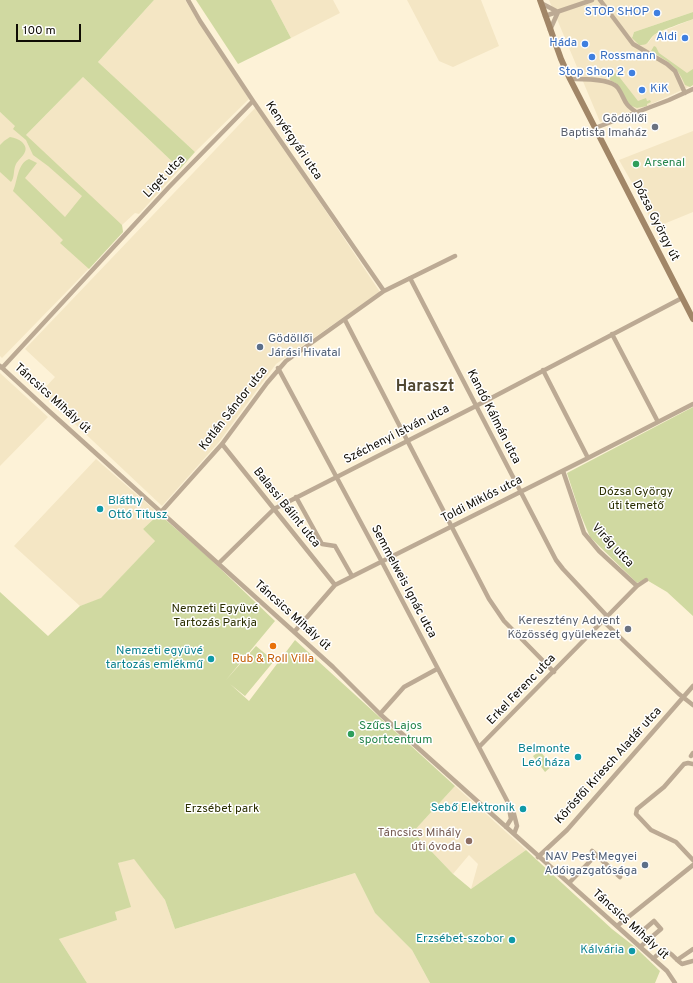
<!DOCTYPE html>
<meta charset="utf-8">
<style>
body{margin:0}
#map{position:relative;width:693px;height:983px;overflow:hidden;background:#fdf2d7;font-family:Overpass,sans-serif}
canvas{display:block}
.scale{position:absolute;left:16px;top:24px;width:65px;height:18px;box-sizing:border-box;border:2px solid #0f0c04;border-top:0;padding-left:5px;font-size:12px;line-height:14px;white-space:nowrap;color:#0f0c04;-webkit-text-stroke:3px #fff;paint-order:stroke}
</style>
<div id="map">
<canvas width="693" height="983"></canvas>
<div class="scale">100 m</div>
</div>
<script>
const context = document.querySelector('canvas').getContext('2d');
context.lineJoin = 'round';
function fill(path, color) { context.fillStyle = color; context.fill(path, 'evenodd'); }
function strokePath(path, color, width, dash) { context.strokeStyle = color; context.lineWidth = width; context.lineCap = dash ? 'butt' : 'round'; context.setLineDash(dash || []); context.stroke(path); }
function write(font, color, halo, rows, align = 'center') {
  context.font = font + ' Overpass,sans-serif'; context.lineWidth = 3; context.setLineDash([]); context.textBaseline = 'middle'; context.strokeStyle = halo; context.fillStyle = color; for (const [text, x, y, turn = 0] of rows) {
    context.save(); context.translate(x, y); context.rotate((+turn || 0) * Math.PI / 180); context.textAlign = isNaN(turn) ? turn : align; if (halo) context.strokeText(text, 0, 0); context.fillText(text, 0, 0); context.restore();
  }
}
const built = new Path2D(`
 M154,0H185L249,99L195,152L98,62Z
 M271,0H333L340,13L291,38Z
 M407,0H481L499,46L453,67L439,61Z
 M549,0H693V12L634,32L632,37L639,45L648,43L654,35L693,19V85L647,106L600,122Z
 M83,77L180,169L139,214L135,213L122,225L123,232L76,282L2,358L0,356V112L26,135Z
 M256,107L380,292L276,364L219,442L162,506L41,392L55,377L25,349Z
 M693,131V212L654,228L643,202L619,160Z
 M0,373L48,417L0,466Z
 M96,459L159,514L143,529L155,541L101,599L80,606L14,546Z
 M455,786L526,850L471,889L478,864L469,855L453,874L413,832Z
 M134,858L165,900L175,929L355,873L375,913L412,950L430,983H87L59,939L116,920L115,912L118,863Z`);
const green = new Path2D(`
 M0,0H154L98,62L195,152L180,169L83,77L26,135L122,225L123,232L89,269L60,243L63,240L13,191C18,180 17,164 29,159L37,163L25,178L65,217L82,196L48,166L33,155L26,140L13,129L15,126L0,112Z
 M196,0H271L291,38L238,64Z
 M693,12V19C685,22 659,31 654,35C648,40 649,46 639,45L632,38L634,32Z
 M654,46L656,47L659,53L687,73L693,69V85L690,87L685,85C677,65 668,62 651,51Z
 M612,72L617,74L638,101L646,98L647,101L650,100L651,102L647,104V106L637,108L629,105L617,84L610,80L609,74Z
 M10,137C15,138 18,139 22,142C31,151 21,156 16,164C13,170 15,177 11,182L0,172V145L4,141Z
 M693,407V616L667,592L645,579L637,583L590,537L580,513L567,473Z
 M159,514L207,556L275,621L226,680L256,646L274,661L245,696L230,684L249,701L295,640L455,786L413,832L453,874L471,889L526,850L612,929L635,947L660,971L655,983H430L412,950L375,913L355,873L175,929L165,900L134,859L118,863L131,907L115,912L117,920L59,939L87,983H0V592L48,636L80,606L101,598L155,541L143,529Z
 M540,751L552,766L545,772L533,756Z`);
const minor = new Path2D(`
 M188,0L200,21L253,101L384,291
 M600,0L633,44L667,64L675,71L685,93
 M541,3L558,12
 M545,16L592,0
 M550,30L558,12
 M570,79C581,79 611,78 618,88C626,100 622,102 636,112
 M595,128L669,100L693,89
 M410,278L556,560L563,569L607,616
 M345,320L489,599L504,621L554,672
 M612,334L658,422
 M0,366L50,412L333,667L380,714L667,971L675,983
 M2,368L169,187L253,101
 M278,368L382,562L514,814L517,826L514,834
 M543,370L588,458
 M222,444L335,585
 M563,471L584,533L599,551L637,586
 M296,497L322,544L335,546L352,576
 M161,512L222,444L267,383L286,361L384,291L455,256
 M219,563L274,509L476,406L682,298
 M603,621L679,694L693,705
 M295,631L335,585L588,458L693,404
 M380,714L404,687L437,669
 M479,747L637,586L646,580
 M691,756L693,753
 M693,764L688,763L684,764L664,787L637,809L636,814L651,830L676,842L693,860
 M506,827L511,819L509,808
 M592,851L620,877
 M538,857L567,830L693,686
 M569,883L596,855
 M617,926L693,865
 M640,947L661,929L654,921L640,933
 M653,959C668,944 669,954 682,964L693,961
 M677,960L693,949`);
const secondary = new Path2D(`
 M540,0L561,59L570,79L693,319`);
const markers = [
 [657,13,4,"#3f7fe0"],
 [685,38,4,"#3f7fe0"],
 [585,44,4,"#3f7fe0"],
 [592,57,4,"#3f7fe0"],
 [632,73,4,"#3f7fe0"],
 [642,90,4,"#3f7fe0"],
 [655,127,4,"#6b7280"],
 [636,164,4,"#2e9e5b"],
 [260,347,4,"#5c6f8a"],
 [100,509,4,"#0f9aa8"],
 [628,629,4,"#6b7280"],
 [273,646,4,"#e8710a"],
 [211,659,4,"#0f9aa8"],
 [351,734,4,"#2e9e5b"],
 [578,757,4,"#0f9aa8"],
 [523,809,4,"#0f9aa8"],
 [469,841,4,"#8d6e63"],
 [645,865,4,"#5c6f8a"],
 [512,940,4,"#0f9aa8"],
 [632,951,4,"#0f9aa8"]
];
const shopNames = [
 ["STOP SHOP",649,13],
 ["Aldi",677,38],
 ["Háda",577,44],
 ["Rossmann",600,57,"left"],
 ["Stop Shop 2",624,73],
 ["KiK",650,90,"left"]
];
const worshipNames = [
 ["Gödöllői",647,120],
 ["Baptista Imaház",647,134],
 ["Keresztény Advent",620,622],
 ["Közösség gyülekezet",620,636]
];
const streetNames = [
 ["Kenyérgyári utca",293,141,56],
 ["Liget utca",165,177,-46],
 ["Dózsa György út",655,221,63],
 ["Táncsics Mihály út",52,399,42],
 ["Kotlán Sándor utca",234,409,-52],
 ["Kandó Kálmán utca",493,417,63],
 ["Széchenyi István utca",397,435,-27],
 ["Toldi Miklós utca",482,500,-27],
 ["Balassi Bálint utca",286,508,51],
 ["Virág utca",612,546,47],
 ["Semmelweis Ignác utca",403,582,62],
 ["Táncsics Mihály út",292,616,42],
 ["Erkel Ferenc utca",522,690,-46],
 ["Körösfői Kriesch Aladár utca",609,766,-48],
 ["Táncsics Mihály út",630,925,42]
];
const leisureNames = [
 ["Arsenal",644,164],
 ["Szűcs Lajos",359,727],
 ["sportcentrum",359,741]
];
const serviceNames = [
 ["Gödöllői",268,340],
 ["Járási Hivatal",268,354],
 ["NAV Pest Megyei",637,858,"right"],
 ["Adóigazgatósága",637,872,"right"]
];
const parkNames = [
 ["Dózsa György",636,493],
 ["úti temető",636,507],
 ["Nemzeti Együvé",215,610],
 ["Tartozás Parkja",215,624],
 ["Erzsébet park",222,810]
];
const cultureNames = [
 ["Bláthy",108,502,"left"],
 ["Ottó Titusz",108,516,"left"],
 ["Nemzeti együvé",203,652],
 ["tartozás emlékmű",203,666],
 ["Belmonte",570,750],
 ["Leó háza",570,764],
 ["Sebő Elektronik",515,809],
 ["Erzsébet-szobor",504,940],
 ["Kálvária",624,951]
];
const foodNames = [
 ["Rub & Roll Villa",273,660]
];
const educationNames = [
 ["Táncsics Mihály",461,834],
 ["úti óvoda",461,848]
];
const districtNames = [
 ["Haraszt",425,388]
];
fill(built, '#f4e6c4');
fill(green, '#d0d9a1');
strokePath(minor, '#bcaa94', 4.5);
strokePath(secondary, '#a18667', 6);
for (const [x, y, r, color] of markers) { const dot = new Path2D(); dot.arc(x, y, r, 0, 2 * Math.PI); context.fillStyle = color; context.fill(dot); strokePath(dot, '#fff', 1.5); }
write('12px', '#366cbe', '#fff', shopNames, 'right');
write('12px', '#5b616d', '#fff', worshipNames, 'right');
write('12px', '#0f0c04', '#fff', streetNames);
write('12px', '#27864d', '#fff', leisureNames, 'left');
write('12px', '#4e5e75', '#fff', serviceNames, 'left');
write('12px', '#2b2f00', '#fff', parkNames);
write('12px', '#0d838f', '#fff', cultureNames, 'right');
write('12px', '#c56008', '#fff', foodNames);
write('12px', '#785e54', '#fff', educationNames, 'right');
write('bold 16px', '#504730', '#fff', districtNames);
</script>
